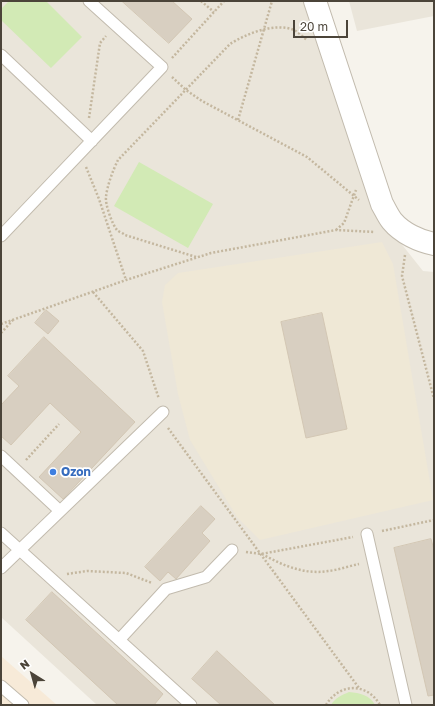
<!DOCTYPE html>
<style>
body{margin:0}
#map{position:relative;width:435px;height:706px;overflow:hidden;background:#f6f3ec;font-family:"Golos Text",sans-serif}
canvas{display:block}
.frame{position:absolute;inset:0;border:2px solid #4b4439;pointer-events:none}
.north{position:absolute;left:12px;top:654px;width:40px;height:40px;-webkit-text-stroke:3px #fff;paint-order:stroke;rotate:323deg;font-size:11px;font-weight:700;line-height:16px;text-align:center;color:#4b4439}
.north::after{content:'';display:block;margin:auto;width:14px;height:18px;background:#4b4439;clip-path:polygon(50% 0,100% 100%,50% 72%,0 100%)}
.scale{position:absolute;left:293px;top:20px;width:55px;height:18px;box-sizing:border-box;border:2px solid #4b4439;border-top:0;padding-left:5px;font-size:12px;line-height:14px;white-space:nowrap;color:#4b4439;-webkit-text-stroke:3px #fff;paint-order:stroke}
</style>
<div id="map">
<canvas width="435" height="706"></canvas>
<div class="frame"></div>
<div class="north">N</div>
<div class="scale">20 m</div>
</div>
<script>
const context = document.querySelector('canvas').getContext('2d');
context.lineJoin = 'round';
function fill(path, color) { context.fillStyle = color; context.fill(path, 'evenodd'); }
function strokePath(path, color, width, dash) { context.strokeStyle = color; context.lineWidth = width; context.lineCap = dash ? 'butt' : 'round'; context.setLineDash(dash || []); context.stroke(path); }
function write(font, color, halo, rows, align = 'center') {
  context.font = font + ' "Golos Text",sans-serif'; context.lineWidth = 3.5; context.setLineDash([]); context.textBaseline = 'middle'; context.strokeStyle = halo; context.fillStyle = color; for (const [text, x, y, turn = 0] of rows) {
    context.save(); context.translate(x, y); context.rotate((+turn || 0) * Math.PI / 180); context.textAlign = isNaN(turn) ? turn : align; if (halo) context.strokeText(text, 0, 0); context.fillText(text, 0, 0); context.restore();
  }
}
const residential = new Path2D(`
 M1,1H309L380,217L423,271L434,272V705H97L1,617Z
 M349,1H434V16L357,31Z`);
const commercial = new Path2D(`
 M1,656L57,705H1Z`);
const education = new Path2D(`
 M382,242L393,264L433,500L260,540L237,517L190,440L178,394L162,302L165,285L178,273Z`);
const green = new Path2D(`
 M9,1H46L82,37L51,68L1,20V9Z
 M139,162L213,204L188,248L114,206Z
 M349,692C360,693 370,695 375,705H331C335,698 342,695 349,692Z`);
const building = new Path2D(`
 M122,1H172L192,19L169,43Z
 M46,310L59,321L48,334L35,323Z
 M322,313L347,429L306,438L281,322Z
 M44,337L135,422L63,499L39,477L81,432L50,403L11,445L1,436V405L19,386L8,376Z
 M201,506L215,519L202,533L210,541L176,579L168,572L160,581L145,567Z
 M431,539L434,550V695L428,696L394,548Z
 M52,592L163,694L154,705H118L26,620Z
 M217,651L275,705H221L211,696L192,679Z`);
const path = new Path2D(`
 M201,1L214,12
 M172,58L224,1
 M172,77L186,90L202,101L307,157L359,200
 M89,118L100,43L106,36
 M238,120L272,1
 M86,167L99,199L126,280
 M336,230L344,223L356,190
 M405,255L402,276L434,399
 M196,257L125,235C123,233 119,232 117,230C112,224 105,204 106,197C107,186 113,170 118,160L230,44C246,34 274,22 294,30C298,32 303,37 307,40
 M93,292L143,351L159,399
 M1,324L126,280L211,253L336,230L375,232
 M1,333L13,320
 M168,428L359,688
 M26,460L59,424
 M382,531L434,520
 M246,552L261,554L353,537
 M262,554C282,565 304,575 328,571C338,570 349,566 359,564
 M67,574L87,571L126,573L152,583
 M326,705C339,683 367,682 380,705`);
const lane = new Path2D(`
 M1,55L92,141
 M1,236L162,67L89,1
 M1,456L60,511
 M1,533L191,705
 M367,534L406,705
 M1,568L163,412
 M119,640L166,589L206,577L232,550
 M1,686L23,705`);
const street = new Path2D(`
 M315,1L382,204C385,209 388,216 392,221C402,233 419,241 434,244`);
const markers = [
 [53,472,4,"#3f7fe0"]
];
const shopNames = [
 ["Ozon",61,472]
];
fill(residential, '#eae5da');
fill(commercial, '#f7ead8');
fill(education, '#efe8d6');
fill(green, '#d2eab5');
fill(building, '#d8cfc1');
strokePath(building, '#d3c7b4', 1);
strokePath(lane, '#c2bbae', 13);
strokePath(street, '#c2bbae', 24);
strokePath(path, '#c4b79f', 2.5, [2, 2]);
strokePath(lane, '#fff', 11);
strokePath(street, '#fff', 22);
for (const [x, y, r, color] of markers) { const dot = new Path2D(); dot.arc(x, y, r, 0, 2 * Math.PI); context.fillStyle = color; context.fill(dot); strokePath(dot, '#fff', 1.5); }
write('bold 12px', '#366cbe', '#fff', shopNames, 'left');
</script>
